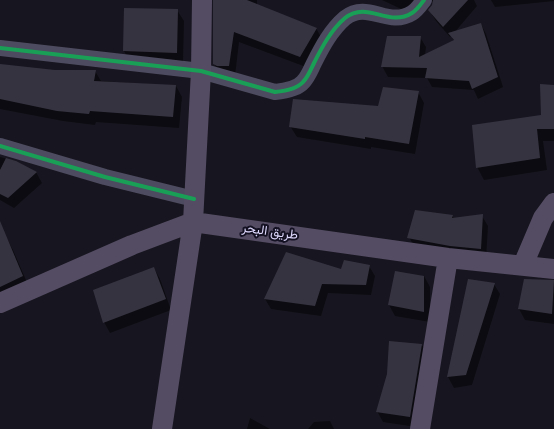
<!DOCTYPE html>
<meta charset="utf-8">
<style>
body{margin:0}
canvas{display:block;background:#17151f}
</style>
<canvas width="554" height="429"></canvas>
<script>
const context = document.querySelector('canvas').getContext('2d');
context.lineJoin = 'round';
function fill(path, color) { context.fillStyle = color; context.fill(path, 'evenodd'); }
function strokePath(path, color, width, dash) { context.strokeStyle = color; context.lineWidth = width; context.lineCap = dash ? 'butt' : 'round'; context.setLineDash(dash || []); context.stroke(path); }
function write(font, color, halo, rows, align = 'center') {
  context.font = font + ' "Varela Round",Vazirmatn,sans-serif'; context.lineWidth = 4; context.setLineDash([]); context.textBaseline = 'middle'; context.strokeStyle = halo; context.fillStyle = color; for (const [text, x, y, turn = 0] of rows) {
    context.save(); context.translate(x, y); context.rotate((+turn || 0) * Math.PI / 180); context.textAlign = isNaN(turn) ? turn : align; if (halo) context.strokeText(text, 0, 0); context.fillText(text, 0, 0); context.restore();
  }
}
const shadow = new Path2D(`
 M214,0H257V5L316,28L322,39L306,67L239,42L235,76L220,74L214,64Z
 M382,0H474L477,6L454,33L481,24L486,34L503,87L478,99L474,90L432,87L427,78L388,77L382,66L420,37L426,47L425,55L454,41L451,36L450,37L436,21L429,10L434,2L431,1L414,15Z
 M491,0H554V1L495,7Z
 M177,10L184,21L183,63L130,62L124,51Z
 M0,65L55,71H95L101,81L176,86L182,97L179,128L96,122L95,125L63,121L0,109Z
 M554,86V141H543L547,170L484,180L477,167L542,116Z
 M418,92L424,103L415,154L371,147V149L297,137L290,126L379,107Z
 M0,157L15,161L36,172L42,183L14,208L0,200Z
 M452,215L454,219L482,216L488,226L486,259L415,248L409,237Z
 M7,239L13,250L29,287L0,301V243Z
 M286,253L342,270L369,266L375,276L371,295L328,293L321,316L271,309L265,299Z
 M154,268L160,279L171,310L110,333L104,322Z
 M424,276L430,287V322L395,316L389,305Z
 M469,280L494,284L500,294L472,385L454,388L448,377Z
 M525,280L554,281V324L525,320L519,309Z
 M422,345L428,355L416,427L383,422L377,411Z
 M250,418L270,429H247Z
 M330,421L334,429H308L314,422Z`);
const building = new Path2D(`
 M213,0H247L317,28L300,57L234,32L229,66H217L213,64Z
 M433,0H468L443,27L428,10L432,5Z
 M124,8L178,9L177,53L123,51Z
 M481,23L498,77L472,89L469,81L425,78L427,68L381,67L387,36H421L419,57L454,40L448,33Z
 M0,64L55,70H96L94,81L176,85L173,117L90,111L89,114L57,111L0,99Z
 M540,84L554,85V129H537L540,158L476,168L472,125L541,115Z
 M383,87L419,91L409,144L365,137V139L289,127L293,99L378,106Z
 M6,158L16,161L37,172L8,198L0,194V170Z
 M415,210L453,215L452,218L483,214L481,249L450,246L407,238Z
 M0,221L23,276L0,287Z
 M286,252L341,269L344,260L370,265L366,285L322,284L315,306L264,299Z
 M154,267L166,299L103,323L93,290Z
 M395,271L424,276V312L388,305Z
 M468,279L495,283L466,375L447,377Z
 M524,279L554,280L552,314L518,309Z
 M389,341L422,344L410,417L376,412L387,374Z`);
const minor = new Path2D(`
 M0,48L201,71L275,92C285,91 297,89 303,82C308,77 311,69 314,63C322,47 331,30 345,18C368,0 388,28 412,13C417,10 421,4 424,0
 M0,146L105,177L194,199`);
const major = new Path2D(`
 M523,265L543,218L554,203
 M0,303L132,245L193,222L448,258L554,269
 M162,429L193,222L201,71L202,0
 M420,429L448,258`);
const cycleway = new Path2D(`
 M0,48L201,71L275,92C285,91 297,89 303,82C308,77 311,69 314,63C322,47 331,30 345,18C368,0 388,28 412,13C417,10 421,4 424,0
 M0,146L105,177L194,199`);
const streetNames = [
 ["طريق البحر",270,232,8]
];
fill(shadow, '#0007');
fill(building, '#363341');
strokePath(minor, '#4d4b5f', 16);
strokePath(major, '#544c63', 20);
strokePath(cycleway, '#1a9f57', 4);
write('13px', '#dcd7fb', '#141123', streetNames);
</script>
